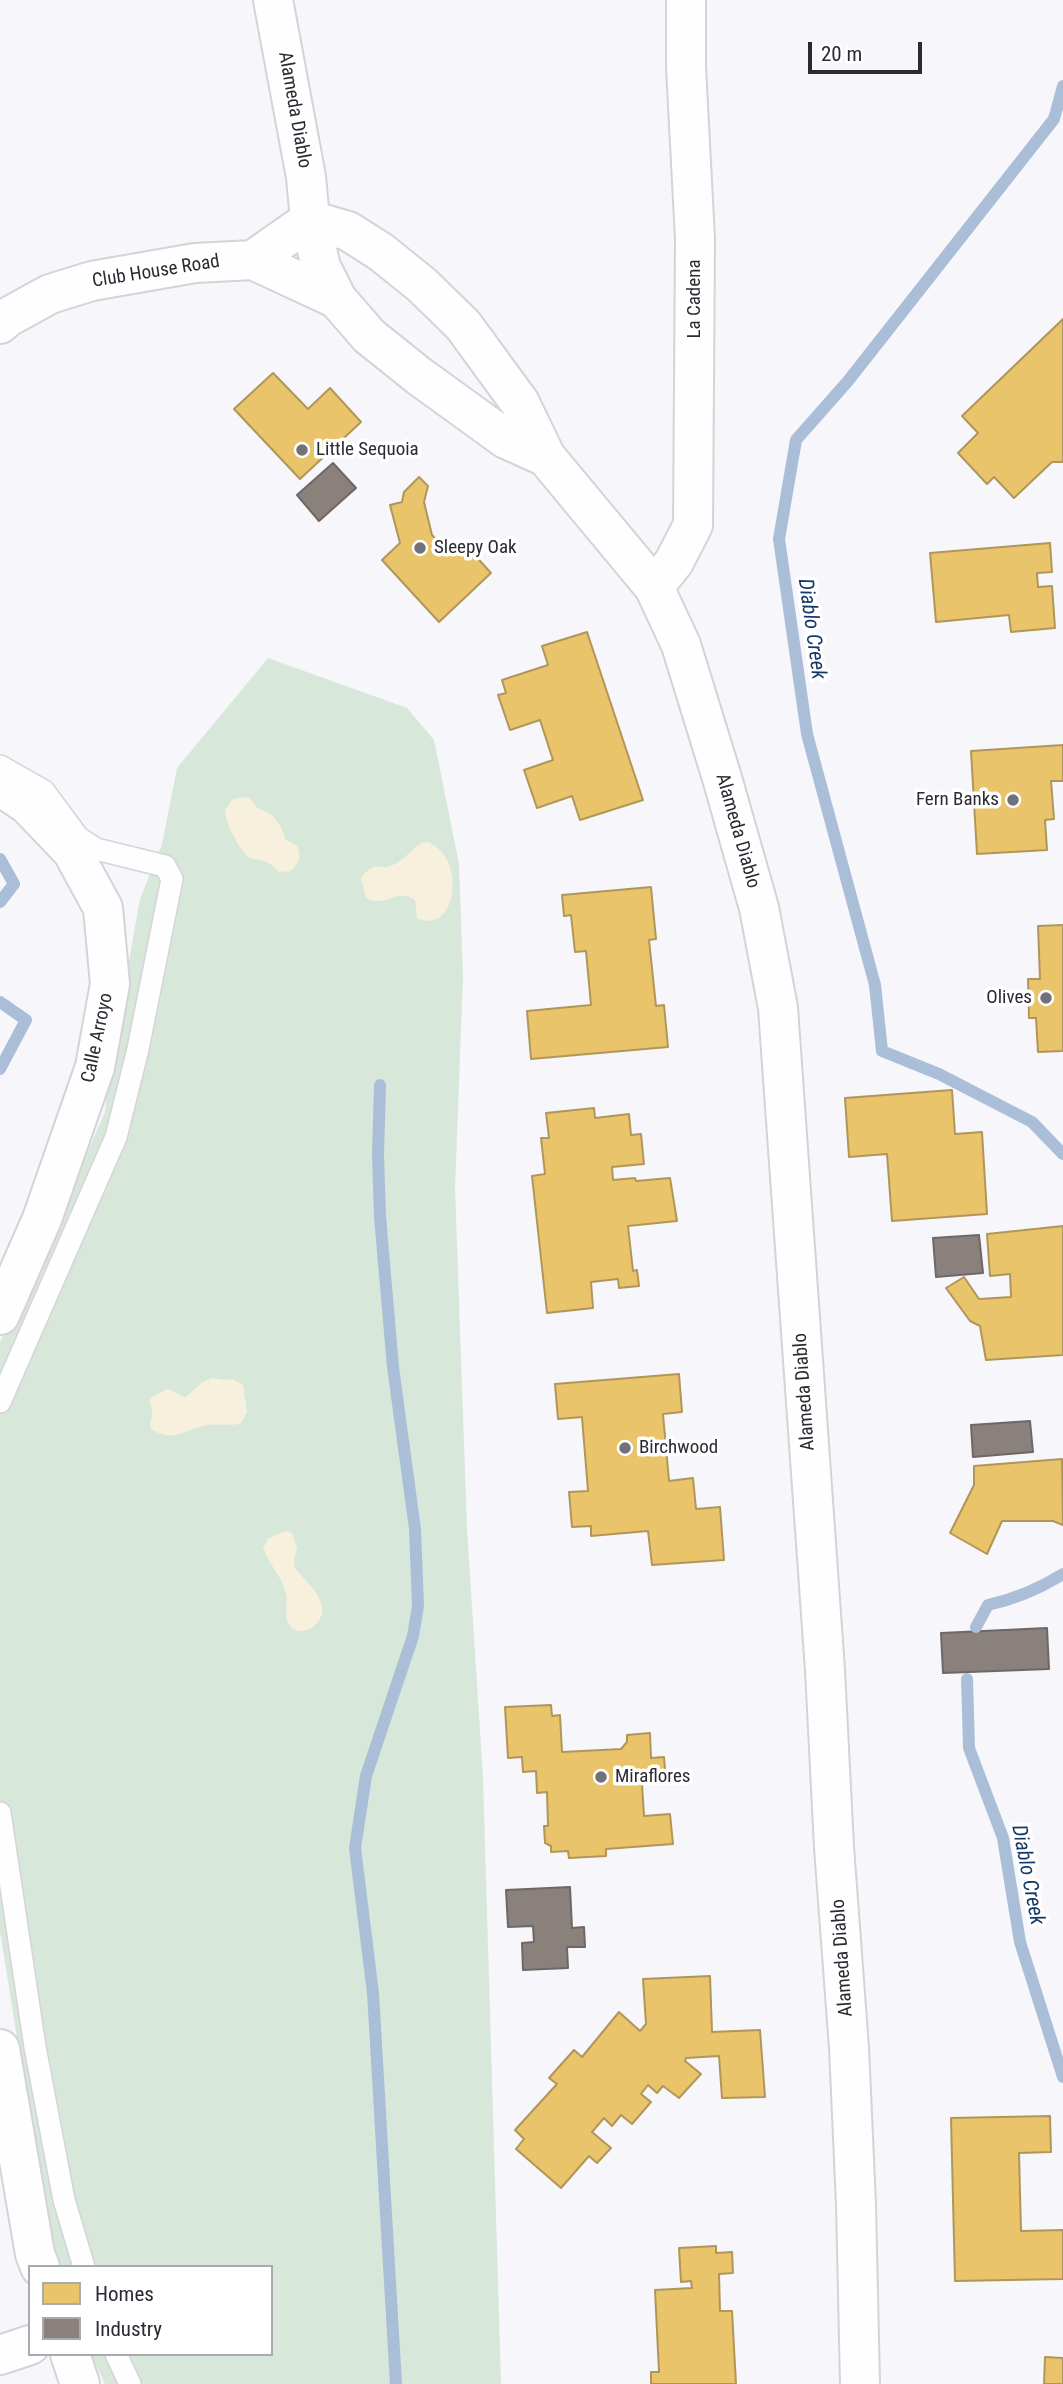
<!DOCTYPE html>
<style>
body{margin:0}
#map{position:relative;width:1063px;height:2384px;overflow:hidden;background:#f7f6fa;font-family:"Roboto Condensed",sans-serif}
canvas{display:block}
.legend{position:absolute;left:28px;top:2265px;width:245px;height:91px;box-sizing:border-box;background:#fff;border:2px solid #aaa9ad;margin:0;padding:9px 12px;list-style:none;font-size:21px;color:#2b2931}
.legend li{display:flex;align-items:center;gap:14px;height:35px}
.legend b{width:35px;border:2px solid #aaa9ad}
.scale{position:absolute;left:808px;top:42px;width:114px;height:32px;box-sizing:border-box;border:4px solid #2b2931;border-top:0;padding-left:9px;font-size:21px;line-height:24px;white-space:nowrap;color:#2b2931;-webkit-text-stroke:5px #fff;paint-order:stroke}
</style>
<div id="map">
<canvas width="1063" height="2384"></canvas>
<ul class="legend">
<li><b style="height:19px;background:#e9c46a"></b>Homes</li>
<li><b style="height:19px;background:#8a817c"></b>Industry</li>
</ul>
<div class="scale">20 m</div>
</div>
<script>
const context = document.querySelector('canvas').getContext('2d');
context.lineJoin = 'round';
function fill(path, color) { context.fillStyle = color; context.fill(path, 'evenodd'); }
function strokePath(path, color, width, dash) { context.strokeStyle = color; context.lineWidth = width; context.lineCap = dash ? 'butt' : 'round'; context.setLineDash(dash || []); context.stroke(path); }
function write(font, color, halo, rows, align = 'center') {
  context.font = font + ' "Roboto Condensed",sans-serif'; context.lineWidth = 7; context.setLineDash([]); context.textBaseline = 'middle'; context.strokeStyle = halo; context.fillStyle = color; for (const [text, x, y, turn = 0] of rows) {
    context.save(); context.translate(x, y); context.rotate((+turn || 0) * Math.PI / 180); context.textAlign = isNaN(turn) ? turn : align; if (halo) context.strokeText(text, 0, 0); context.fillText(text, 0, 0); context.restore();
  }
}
const green = new Path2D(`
 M268,658L407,708L434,740L459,864L463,977L455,1187L467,1529L483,1777L501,2384H105L91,2354H271V2267H54L0,1932V1342L49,1240L105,1112L108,1078L140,899L162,844L177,768Z`);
const sand = new Path2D(`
 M249,797L257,808L271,814L281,827L286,840L297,846C302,857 298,865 290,871L280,872C274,869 272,864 267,862C262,860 255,860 250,858C240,853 225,821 225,810L233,799Z
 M428,842C468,859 456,937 417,918L415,900C397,887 385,909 366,898L361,878C377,858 379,873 395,864C408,858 414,843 428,842Z
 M212,1378L226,1380L232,1379L243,1385L247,1412L241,1423C230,1427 218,1423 206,1425C185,1429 174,1444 151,1429C150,1423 151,1422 152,1416C153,1411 150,1404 150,1398L167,1389C175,1390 178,1396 186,1397L201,1383Z
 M286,1531L292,1533L297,1547L294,1560L295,1568C307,1583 336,1606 315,1625C309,1631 302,1632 294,1630C281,1618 289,1609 286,1594C282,1576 269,1565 263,1548L269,1538Z`);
const homes = new Path2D(`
 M1063,319V462H1052L1014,498L994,477L987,484L958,453L978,433L962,416Z
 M273,373L308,409L330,388L361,422L300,479L234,409Z
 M419,477L428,486L424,502L432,535L449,553L462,541L491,573L439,622L382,560L400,543L390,505L402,502L404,492Z
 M1050,543L1052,572L1037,573L1038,587L1052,586L1055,628L1011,632L1009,615L936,622L930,553Z
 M587,632L643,800L580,820L572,796L537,808L524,770L553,760L540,720L510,730L498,695L506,693L502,680L548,665L542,646Z
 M1063,745V781H1051L1054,819L1045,820L1047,850L977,854L971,751Z
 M651,887L656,939L649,940L656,1006L664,1005L668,1047L531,1059L527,1011L591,1005L586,951L575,952L571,915L564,916L562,895Z
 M1063,925V1051L1038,1052L1036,1018H1029L1028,979H1040L1038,926Z
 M952,1090L955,1134L982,1132L987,1214L892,1221L887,1154L849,1157L845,1098Z
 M594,1108L595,1118L629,1114L631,1135L641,1134L644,1164L612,1167L613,1180L635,1178L636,1181L670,1178L677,1221L628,1226L633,1271L637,1270L639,1286L619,1288L618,1279L591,1282L593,1308L547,1313L532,1176L545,1174L541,1138H549L546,1113Z
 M1063,1226V1355L986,1360L980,1326L970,1321L946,1288L964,1277L979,1299L1011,1297L1010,1274L990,1276L987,1234Z
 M679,1374L682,1412L663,1414L669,1481L693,1478L696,1509L720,1507L724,1560L652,1565L648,1531L591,1536V1526L572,1527L569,1492L588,1491L582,1417L558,1419L555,1384Z
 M1062,1459L1063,1525L1053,1521H1002L987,1554L950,1533L974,1485V1466Z
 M551,1705L552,1716L560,1715L562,1752L621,1749L627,1742V1735L650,1733L651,1758L664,1757L666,1782L642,1784L644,1816L670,1814L673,1844L606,1849V1856L569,1858L568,1851L551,1852V1846L545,1843L544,1826H548L547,1792L537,1793L536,1771L523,1772L522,1757L508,1758L505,1707Z
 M710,1976L712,2032L760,2030L765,2097L722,2098L719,2056L686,2058L685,2061L701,2074L679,2098L663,2086L657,2093L648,2085L641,2094L651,2102L632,2124L621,2115L612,2126L604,2118L592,2132L611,2148L597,2163L589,2156L561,2188L516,2149L524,2139L515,2130L557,2084L549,2078L574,2050L582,2057L619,2012L640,2031L646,2024L643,1979Z
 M1050,2116L1051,2152L1019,2153L1021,2231L1063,2230V2279L955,2281L951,2118Z
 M716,2246V2253L732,2252L733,2273L719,2274L720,2311H732L736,2384H651V2372H659L655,2290L692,2288L691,2281L681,2282L679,2248Z
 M1045,2357L1063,2358V2384H1044Z`);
const industry = new Path2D(`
 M333,463L356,488L319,521L297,495Z
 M979,1235L983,1273L936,1277L933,1238Z
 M1030,1421L1033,1452L973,1457L971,1425Z
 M1047,1628L1049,1669L943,1673L941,1633Z
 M570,1887L572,1928L584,1927L585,1947H567L568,1968L523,1970L522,1943L534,1942L533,1926L508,1927L506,1890Z`);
const stream = new Path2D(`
 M1063,86L1054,119L848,381L796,440L779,539L807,734L875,985L882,1051L939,1074L1032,1122L1063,1154
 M0,859L14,884L0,902
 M0,1002L26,1020L0,1069
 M380,1085L378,1155L380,1217L393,1367L415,1529L418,1606L413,1636L366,1776L355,1848L373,1993L396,2384
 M976,1627L988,1605C1015,1599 1039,1589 1063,1574
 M967,1679L969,1748L1003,1838L1020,1942L1063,2077`);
const service = new Path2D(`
 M0,766L44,791L78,837L96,849L165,866L172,879L138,1049L116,1137L0,1402
 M0,1813L35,2047L64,2200L84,2267
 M116,2354L130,2384`);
const minor = new Path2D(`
 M273,0L306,177L310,220L321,267L337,299L369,336L419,376L506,439L546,457
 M310,220L348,231L381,252L422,285L463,325L520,403L546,457L654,587L681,645L722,778L759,908L778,1008L825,1670L834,1847L849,2048L856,2204L860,2384
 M253,260L337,299
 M0,324L8,317L50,294L92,281L195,263L253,260L310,220
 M654,587L674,562L693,525L695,239L686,67V0
 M0,786L28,805L72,851L103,908L110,984L95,1067L42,1219L0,1315
 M0,2049L35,2254L40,2267
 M70,2354L80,2384
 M0,2355L30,2345`);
const markers = [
 [302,450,7,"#727177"],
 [420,548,7,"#727177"],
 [1013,800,7,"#727177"],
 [1046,998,7,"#727177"],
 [625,1448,7,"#727177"],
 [601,1777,7,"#727177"]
];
const streetNames = [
 ["Alameda Diablo",294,110,80],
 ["Club House Road",156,272,-9],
 ["La Cadena",695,299,-90],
 ["Alameda Diablo",737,831,74],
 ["Calle Arroyo",98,1038,-78],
 ["Alameda Diablo",805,1392,-94],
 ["Alameda Diablo",843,1958,-94]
];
const poiNames = [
 ["Little Sequoia",316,450],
 ["Sleepy Oak",434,548],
 ["Fern Banks",999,800,"right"],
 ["Olives",1032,998,"right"],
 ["Birchwood",639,1448],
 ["Miraflores",615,1777]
];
const waterNames = [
 ["Diablo Creek",811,629,82],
 ["Diablo Creek",1027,1875,79]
];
fill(green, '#d7e8da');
fill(sand, '#f6f0dd');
fill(homes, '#e9c46a');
strokePath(homes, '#b09659', 2);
fill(industry, '#8a817c');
strokePath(industry, '#6e6766', 2);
strokePath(stream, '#abbed8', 12);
strokePath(service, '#d4d3d9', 24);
strokePath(minor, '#d4d3d9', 42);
strokePath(service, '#fefefe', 21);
strokePath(minor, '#fefefe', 38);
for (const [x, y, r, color] of markers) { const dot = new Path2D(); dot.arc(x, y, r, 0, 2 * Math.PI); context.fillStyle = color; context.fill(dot); strokePath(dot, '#fff', 2.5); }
write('19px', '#2b2931', '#fff', streetNames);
write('19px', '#2b2931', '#fff', poiNames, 'left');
write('italic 21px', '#143967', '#fff', waterNames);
</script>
